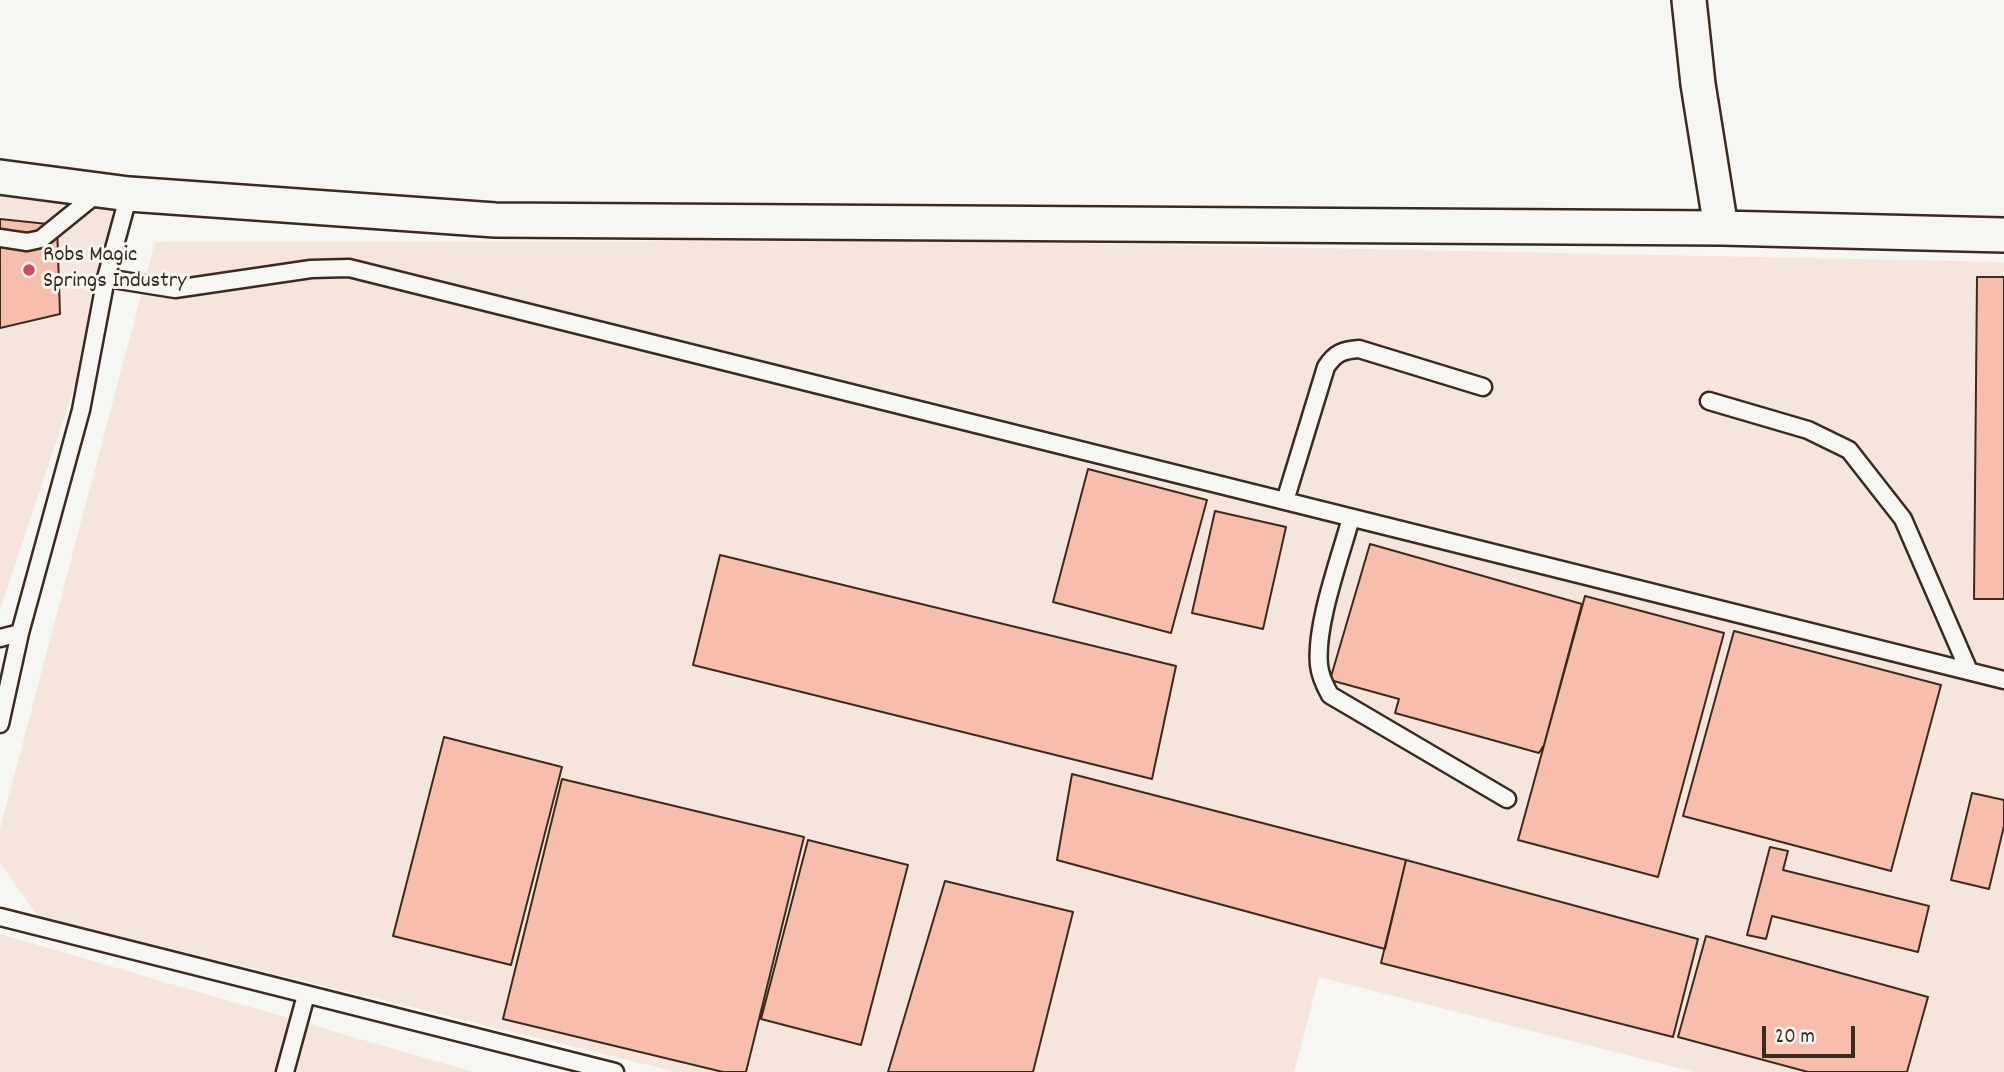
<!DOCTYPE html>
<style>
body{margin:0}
#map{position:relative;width:2004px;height:1072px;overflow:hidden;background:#f6f6f2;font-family:Dekko,sans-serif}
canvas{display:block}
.scale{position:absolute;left:1762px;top:1026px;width:93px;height:32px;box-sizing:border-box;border:4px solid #3b2a1e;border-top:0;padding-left:9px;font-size:21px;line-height:24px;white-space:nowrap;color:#3b2a1e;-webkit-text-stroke:5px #f6f6f2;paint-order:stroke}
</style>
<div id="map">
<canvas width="2004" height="1072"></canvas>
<div class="scale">20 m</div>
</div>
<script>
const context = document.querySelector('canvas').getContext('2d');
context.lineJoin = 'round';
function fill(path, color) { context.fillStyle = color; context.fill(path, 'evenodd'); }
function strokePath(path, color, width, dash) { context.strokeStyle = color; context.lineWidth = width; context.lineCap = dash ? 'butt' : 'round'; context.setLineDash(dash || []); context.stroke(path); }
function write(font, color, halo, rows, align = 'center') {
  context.font = font + ' Dekko,sans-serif'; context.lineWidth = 6; context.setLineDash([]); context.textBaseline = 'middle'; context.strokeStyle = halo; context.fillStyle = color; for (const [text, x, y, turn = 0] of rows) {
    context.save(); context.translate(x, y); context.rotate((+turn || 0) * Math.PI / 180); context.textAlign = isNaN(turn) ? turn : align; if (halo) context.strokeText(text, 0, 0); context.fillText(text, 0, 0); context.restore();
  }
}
const built = new Path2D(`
 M0,167L118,181L92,334L0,610Z
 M969,241L2004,262V1072H1694L1319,977L1294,1072H677L38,916L0,863V829L155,242Z
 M0,934L473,1072H0Z`);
const building = new Path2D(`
 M0,219L57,225L60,314L0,328Z
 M1977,277H2004V599H1974Z
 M1088,469L1207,500L1171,633L1053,602Z
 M1215,511L1286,527L1263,629L1192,613Z
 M1370,544L1582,604L1544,745L1539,753L1395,713L1399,699L1330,680Z
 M720,555L1176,666L1152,779L693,665Z
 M1585,596L1724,633L1658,877L1518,840Z
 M1734,631L1941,685L1891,871L1683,816Z
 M444,737L562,767L511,965L393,936Z
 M1072,774L1406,860L1385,949L1057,860Z
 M562,779L804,837L746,1072H723L503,1019Z
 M1972,793L2004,800V826L1989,889L1951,880Z
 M808,840L908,865L861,1045L761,1019Z
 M1770,847L1788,851L1783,870L1929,906L1918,952L1772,916L1766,939L1747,935Z
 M1406,860L1698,939L1673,1037L1381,963Z
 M945,881L1073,912L1033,1072H888Z
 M1706,936L1928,997L1907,1072H1808L1678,1037Z`);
const service = new Path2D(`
 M0,238L27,242L41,239L99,192
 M106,278L175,289L311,269L349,268L2004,680
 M1709,401L1808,430L1849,450L1903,519L1969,671
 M1285,501L1326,367C1335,353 1343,350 1359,349L1483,387
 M1351,518C1340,558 1315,625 1319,665C1320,676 1325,686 1330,695L1507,799
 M0,638L20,633
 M0,724L20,633L81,410L106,278L129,194
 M0,917L615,1072
 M285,1072L306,995`);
const minor = new Path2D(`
 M1689,0L1698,84L1721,228
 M0,177L129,194L495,220L1721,228L2004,235`);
const markers = [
 [29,270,7,"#d1495b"]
];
const poiNames = [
 ["Robs Magic",43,257],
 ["Springs Industry",43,283]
];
fill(built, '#f6e5dd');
fill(building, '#f7bead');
strokePath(building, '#3b2a1e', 2);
strokePath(service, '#3b2a1e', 21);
strokePath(minor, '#3b2a1e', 38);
strokePath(service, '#f6f6f2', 16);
strokePath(minor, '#f6f6f2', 33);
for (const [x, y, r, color] of markers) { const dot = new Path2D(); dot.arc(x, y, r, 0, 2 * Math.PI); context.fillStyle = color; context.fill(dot); strokePath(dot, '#f6f6f2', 2.5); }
write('23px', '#3b2a1e', '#f6f6f2', poiNames, 'left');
</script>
